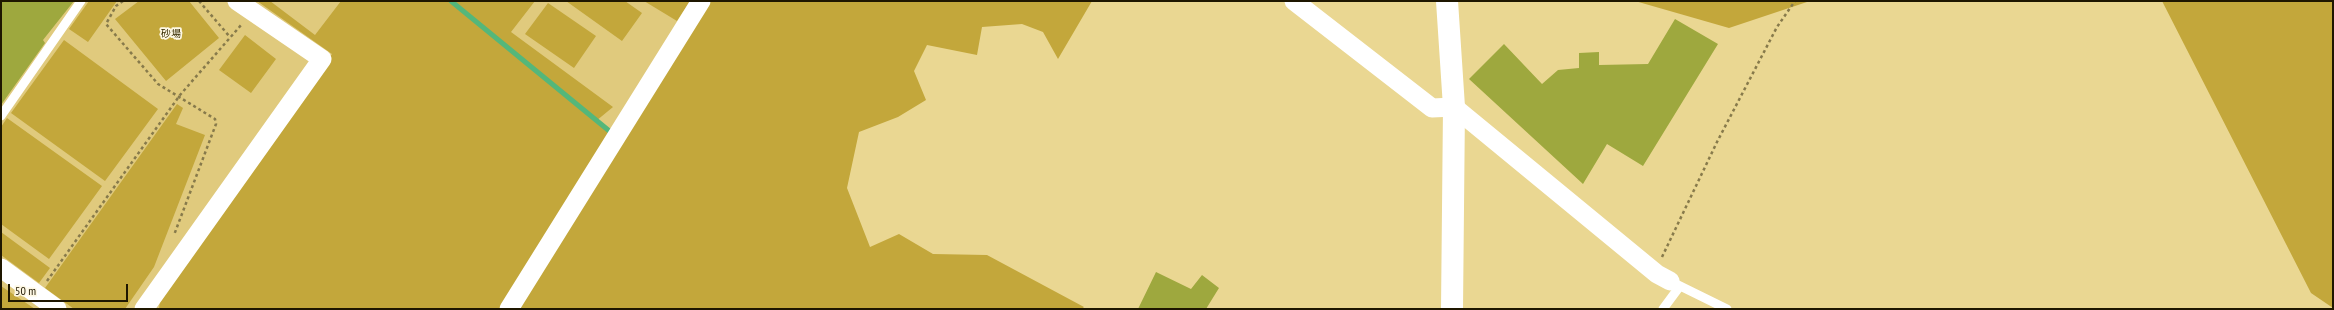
<!DOCTYPE html>
<meta charset="utf-8">
<style>
body{margin:0}
#map{position:relative;width:2334px;height:310px;overflow:hidden;background:#ead792;font-family:"PT Sans Narrow",sans-serif}
canvas{display:block}
.frame{position:absolute;inset:0;border:2px solid #1e1600;pointer-events:none}
.scale{position:absolute;left:8px;top:284px;width:120px;height:18px;box-sizing:border-box;border:2px solid #1e1600;border-top:0;padding-left:5px;font-size:12px;line-height:14px;white-space:nowrap;color:#1e1600;-webkit-text-stroke:3px #fef8e4;paint-order:stroke}
</style>
<div id="map">
<canvas width="2334" height="310"></canvas>
<div class="frame"></div>
<div class="scale">50 m</div>
</div>
<script>
const context = document.querySelector('canvas').getContext('2d');
context.lineJoin = 'round';
function fill(path, color) { context.fillStyle = color; context.fill(path, 'evenodd'); }
function strokePath(path, color, width, dash) { context.strokeStyle = color; context.lineWidth = width; context.lineCap = dash ? 'butt' : 'round'; context.setLineDash(dash || []); context.stroke(path); }
function write(font, color, halo, rows, align = 'center') {
  context.font = font + ' "PT Sans Narrow","Noto Sans JP",sans-serif'; context.lineWidth = 3.5; context.setLineDash([]); context.textBaseline = 'middle'; context.strokeStyle = halo; context.fillStyle = color; for (const [text, x, y, turn = 0] of rows) {
    context.save(); context.translate(x, y); context.rotate((+turn || 0) * Math.PI / 180); context.textAlign = isNaN(turn) ? turn : align; if (halo) context.strokeText(text, 0, 0); context.fillText(text, 0, 0); context.restore();
  }
}
const built = new Path2D(`
 M1,1H699L506,309H1Z`);
const green = new Path2D(`
 M89,1H117L88,42L69,29Z
 M139,1H189L219,38L166,81L115,19Z
 M257,1H270L315,35L341,1H535L511,32L613,107L596,121L613,133L505,309H159L160,301L332,54Z
 M566,1H625L642,13L622,41Z
 M644,1H690L677,21Z
 M709,1H1092L1058,59L1043,32L1022,24L982,27L977,55L927,45L914,71L926,100L898,117L859,132L847,188L870,247L899,234L933,254L987,255L1084,307L1082,309H515Z
 M1635,1H1810L1729,28Z
 M2162,1H2333V308L2311,293Z
 M548,3L596,36L574,68L525,34Z
 M245,35L276,59L251,93L219,70Z
 M64,40L158,109L105,181L11,113Z
 M177,104L183,108L176,124L205,135L154,267L125,309H74L45,288Z
 M7,118L102,186L49,259L1,224V127Z
 M1,232L50,268L39,283L1,255Z
 M1,286L35,309H1Z`);
const stream = new Path2D(`
 M451,1L613,134`);
const building = new Path2D(`
 M1,1H74L43,40L45,43L1,105Z
 M1675,19L1718,44L1643,166L1607,144L1583,184L1469,79L1504,44L1542,84L1558,70L1579,68V53L1599,52V65L1648,64Z
 M1156,272L1191,289L1202,275L1219,288L1206,309H1138Z`);
const path = new Path2D(`
 M123,1L116,6L106,24L158,84L215,119L216,124L174,235
 M199,1L230,37
 M1662,257L1717,142L1777,27L1795,1
 M47,281L180,95L242,24`);
const service = new Path2D(`
 M1,116L81,1
 M1670,281L1727,309
 M1663,309L1680,286`);
const minor = new Path2D(`
 M1294,1L1432,108L1454,107L1657,274L1670,281
 M1,268L57,309
 M144,309L322,59L237,1
 M509,309L701,1`);
const tertiary = new Path2D(`
 M1447,1L1454,107L1452,309`);
const parkNames = [
 ["砂場",171,34]
];
fill(built, '#e0ca7d');
fill(green, '#c3a73b');
strokePath(stream, '#54b77a', 5);
fill(building, '#9ea83e');
strokePath(path, '#877a4b', 2.5, [3, 3]);
strokePath(service, '#fff', 9);
strokePath(minor, '#fff', 19);
strokePath(tertiary, '#fff', 22);
write('10px', '#372b00', '#fef8e4', parkNames);
</script>
